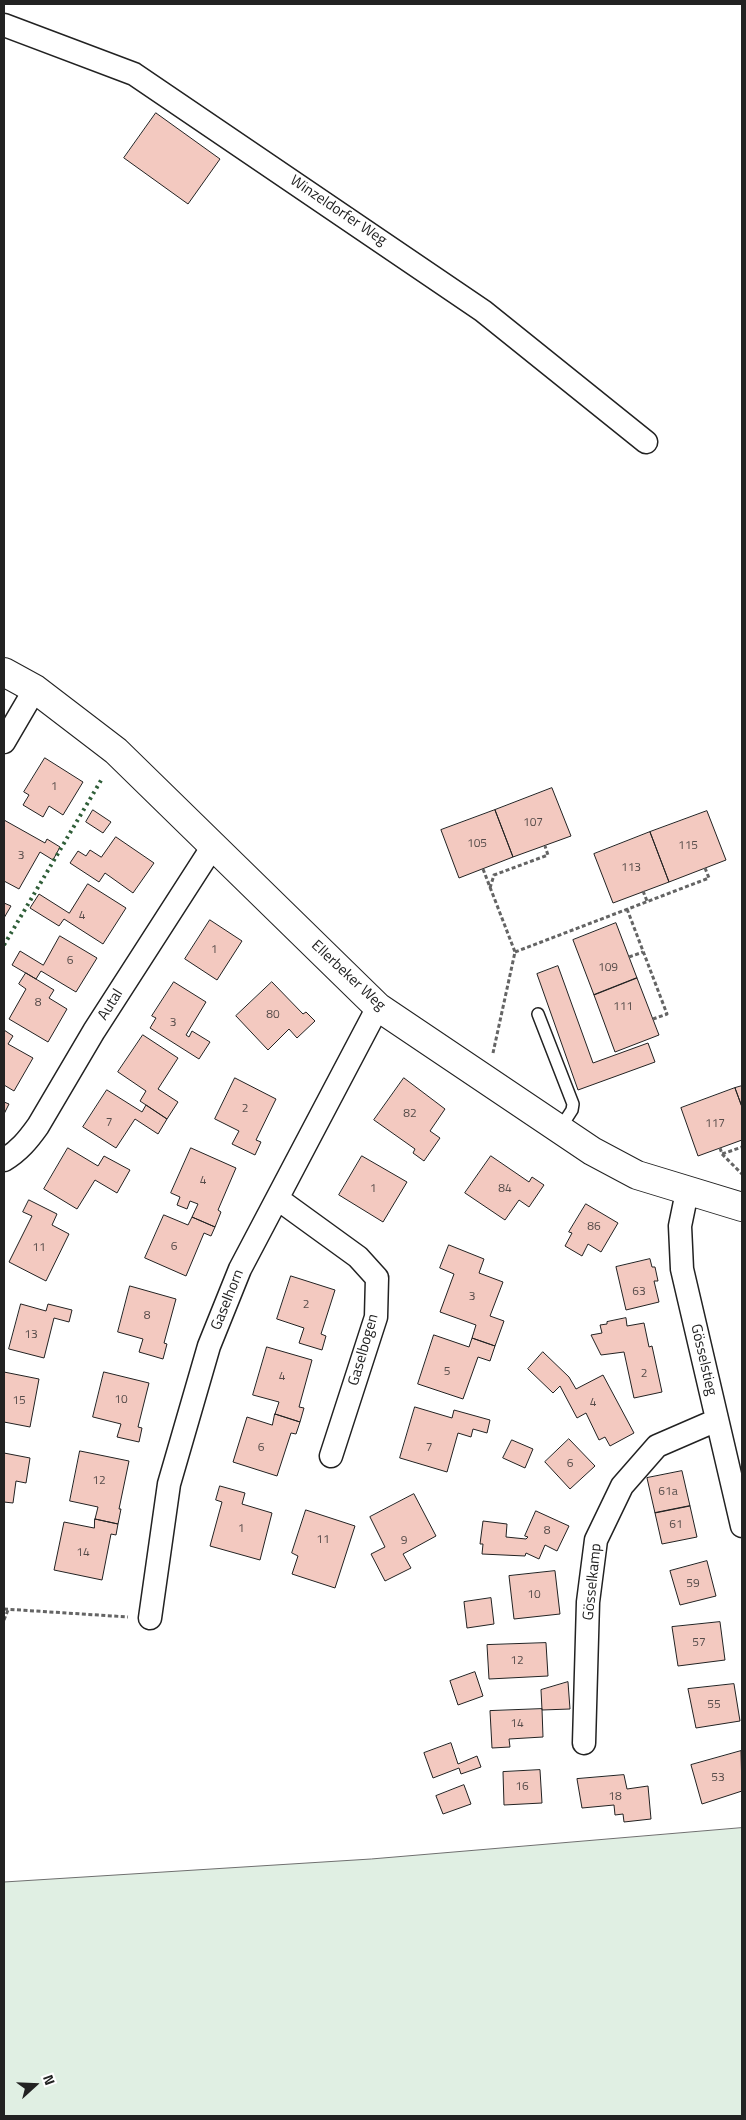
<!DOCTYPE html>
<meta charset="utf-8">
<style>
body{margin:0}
#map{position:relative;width:746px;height:2120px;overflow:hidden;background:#fff;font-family:"Titillium Web",sans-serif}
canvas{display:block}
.frame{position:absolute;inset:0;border:5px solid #222;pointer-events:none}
.north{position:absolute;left:10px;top:2060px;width:50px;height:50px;-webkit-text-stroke:4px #fff;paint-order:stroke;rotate:70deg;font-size:14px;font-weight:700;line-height:20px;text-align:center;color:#222}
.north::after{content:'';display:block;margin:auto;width:18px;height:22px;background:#222;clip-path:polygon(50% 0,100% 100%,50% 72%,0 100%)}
</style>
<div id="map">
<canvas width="746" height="2120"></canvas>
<div class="frame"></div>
<div class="north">N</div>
</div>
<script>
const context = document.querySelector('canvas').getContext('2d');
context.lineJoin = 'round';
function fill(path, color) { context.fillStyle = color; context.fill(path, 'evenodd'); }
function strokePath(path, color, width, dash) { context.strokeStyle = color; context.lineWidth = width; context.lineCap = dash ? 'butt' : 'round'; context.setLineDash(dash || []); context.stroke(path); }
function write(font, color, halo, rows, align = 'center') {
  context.font = font + ' "Titillium Web",sans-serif'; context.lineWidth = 4; context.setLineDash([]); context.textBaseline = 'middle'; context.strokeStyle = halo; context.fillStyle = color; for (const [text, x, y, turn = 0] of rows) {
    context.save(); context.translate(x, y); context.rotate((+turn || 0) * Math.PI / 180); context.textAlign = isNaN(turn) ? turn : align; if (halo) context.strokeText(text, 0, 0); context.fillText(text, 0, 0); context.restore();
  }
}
const green = new Path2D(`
 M742,1828V2116H4V1882L371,1859Z`);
const building = new Path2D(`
 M156,113L220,159L188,204L124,158Z
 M45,758L83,782L63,815L49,806L43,817L23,805L29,795L24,792Z
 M552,788L571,836L513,857L495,810Z
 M93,810L111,822L103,833L86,822Z
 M495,810L513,857L459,878L441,830Z
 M707,811L726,860L669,882L650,832Z
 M4,820L45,843L47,839L60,847L53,860L40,852L19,889L4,881Z
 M650,832L669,882L613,903L594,854Z
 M116,837L154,863L133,893L105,873L99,882L70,863L78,851L86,856L90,850L101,857Z
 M88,884L126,908L103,944L64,919L59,926L30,908L39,894L69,913Z
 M4,903L11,906L4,918Z
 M210,920L242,941L217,980L185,959Z
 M616,923L637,978L594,995L573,940Z
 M60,936L97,958L76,992L41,971L36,979L12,965L20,951L43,965Z
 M558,966L593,1063L648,1043L655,1062L578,1090L537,974Z
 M26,973L54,990L49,998L67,1009L48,1042L9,1019L26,989L19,984Z
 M637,978L659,1035L615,1052L594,995Z
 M174,982L206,1002L186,1035L189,1037L192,1031L210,1042L199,1059L150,1028L156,1018L152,1016Z
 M272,982L303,1014L306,1012L315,1021L297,1038L289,1029L268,1050L236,1016Z
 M4,1030L13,1036L8,1044L33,1058L14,1091L4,1085Z
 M143,1035L178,1058L158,1089L178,1102L167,1119L140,1101L146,1091L118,1072Z
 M235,1078L276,1099L256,1140L261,1142L255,1155L232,1144L239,1131L215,1119Z
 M404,1078L445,1109L430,1131L440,1138L424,1161L413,1153L415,1149L374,1120Z
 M742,1086V1107L735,1088Z
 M735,1088L742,1107V1140L698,1156L681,1108Z
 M107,1090L142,1112L146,1105L167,1119L158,1134L135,1119L116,1148L83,1127Z
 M4,1102L9,1104L4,1114Z
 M68,1148L98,1166L104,1156L130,1170L117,1193L95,1180L77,1209L44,1189Z
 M191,1148L236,1168L218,1210L221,1212L215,1227L192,1217L198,1204L190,1201L187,1209L177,1205L180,1197L171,1193Z
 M362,1156L407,1182L383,1222L339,1195Z
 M491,1156L529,1182L532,1177L544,1185L529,1207L519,1200L505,1220L465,1193Z
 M29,1200L57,1214L52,1225L69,1234L46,1281L9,1262L32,1216L23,1212Z
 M586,1204L618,1223L601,1252L588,1244L582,1256L565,1246L572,1233L569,1232Z
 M164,1215L188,1225L192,1217L215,1227L211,1236L204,1233L186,1276L145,1258Z
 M449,1245L484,1259L479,1273L503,1282L490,1316L504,1321L495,1346L472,1338L476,1325L440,1312L454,1274L440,1268Z
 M650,1259L652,1267H655L658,1281H654L659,1302L626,1310L616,1267Z
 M291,1276L335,1290L321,1334L326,1336L322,1350L299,1343L304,1328L277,1319Z
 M130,1286L176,1299L164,1343L167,1344L163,1359L139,1352L143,1339L118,1332Z
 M21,1304L46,1311L48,1304L72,1310L69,1322L54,1318L44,1358L9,1349Z
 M626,1318L627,1326L644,1323L649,1347L652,1346L662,1392L634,1398L624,1352L601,1355L591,1335L602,1333L600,1325L607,1324V1322Z
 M434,1335L469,1347L472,1338L495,1346L490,1361L478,1357L463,1399L418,1384Z
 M267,1347L312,1360L299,1407L304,1408L300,1422L275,1414L279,1402L253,1395Z
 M543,1352L569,1377L576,1389L603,1375L634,1433L610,1446L605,1437L599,1440L586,1413L577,1418L560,1386L553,1393L528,1369Z
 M4,1372L39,1379L30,1427L4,1422Z
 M104,1372L149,1383L138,1427L142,1428L139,1442L117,1437L121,1424L93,1417Z
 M415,1407L452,1418L454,1410L490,1420L487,1433L473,1429L471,1437L458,1433L447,1472L400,1458Z
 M275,1414L300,1422L296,1434L291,1433L277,1476L233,1462L247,1417L272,1425Z
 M569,1439L595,1466L570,1489L545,1462Z
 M512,1440L533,1449L525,1468L503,1458Z
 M80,1451L129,1461L119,1509H121L118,1524L95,1519L98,1507L70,1501Z
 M4,1453L30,1458L26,1483L16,1481L13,1503L4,1502Z
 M682,1471L690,1506L655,1513L647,1478Z
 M220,1486L245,1493L242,1504L272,1513L260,1560L210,1546L222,1502L216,1500Z
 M414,1494L436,1536L403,1554L411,1568L385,1581L371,1554L385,1547L370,1517Z
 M690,1506L697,1537L662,1544L655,1513Z
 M306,1510L355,1526L335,1588L292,1574L298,1556L292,1553Z
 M536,1511L569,1526L557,1551L545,1545L539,1559L526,1553L525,1556L482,1554L483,1544H480L483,1521L507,1524L506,1537L526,1539L528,1537L525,1536Z
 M95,1519L118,1524L116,1535L111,1534L102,1580L54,1570L64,1522L94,1528Z
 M707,1561L716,1596L680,1605L670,1571Z
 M555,1571L560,1614L514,1619L509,1576Z
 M491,1598L494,1624L467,1628L464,1602Z
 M720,1622L725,1660L678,1666L672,1627Z
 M546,1643L548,1676L489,1679L487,1645Z
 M475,1672L483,1696L458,1705L450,1681Z
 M568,1682L570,1709L542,1710L541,1690Z
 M734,1684L740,1721L696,1728L688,1689Z
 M542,1709L543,1737L509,1739L510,1747L492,1748L490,1711Z
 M451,1743L458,1764L477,1756L481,1767L461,1774L459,1768L433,1778L424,1753Z
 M741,1751L742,1791L702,1804L691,1765Z
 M540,1770L542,1803L504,1805L503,1772Z
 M624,1775L627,1789L648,1786L651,1819L624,1822L623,1814L615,1815L614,1805L582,1808L577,1779Z
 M464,1785L471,1804L443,1814L436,1796Z`);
const path = new Path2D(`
 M483,869L515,952L493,1053
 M490,888L494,875L548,855L545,846
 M643,891L647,901
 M627,909L667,1014L653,1019
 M515,952L709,878L705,868
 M629,957L643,952
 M720,1148L722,1154L742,1147
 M722,1154L742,1174
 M4,1609L128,1617
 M4,1620L8,1610`);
const lane = new Path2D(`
 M538,1014L573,1104L572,1110L559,1130`);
const street = new Path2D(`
 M4,25L134,74L483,311L646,442
 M4,742L35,689
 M4,1160C19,1151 28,1140 38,1126L94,1031L213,846
 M687,1192L680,1226L682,1269L742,1526
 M278,1199L358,1257L377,1278L376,1317L331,1456
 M150,1618L169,1484L209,1346L240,1269L378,1007
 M584,1743L588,1602L596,1540L622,1486L657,1446L717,1420`);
const secondary = new Path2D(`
 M4,672L35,689L116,751L378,1007L592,1151L637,1175L742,1207`);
const hedge = new Path2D(`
 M4,945L103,777`);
const numberNames = [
 ["1",54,787],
 ["107",533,823],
 ["105",477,844],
 ["115",688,846],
 ["3",21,856],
 ["113",631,868],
 ["4",82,916],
 ["1",214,950],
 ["6",70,961],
 ["109",608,968],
 ["8",38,1003],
 ["111",623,1007],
 ["80",273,1015],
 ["3",173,1023],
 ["2",245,1109],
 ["82",410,1114],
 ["7",109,1123],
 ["117",715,1124],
 ["4",203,1181],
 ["1",373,1189],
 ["84",505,1189],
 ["86",594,1227],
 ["6",174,1247],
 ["11",39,1248],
 ["63",639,1292],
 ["3",472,1297],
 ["2",306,1305],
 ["8",147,1316],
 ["13",31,1335],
 ["5",447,1372],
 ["2",644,1374],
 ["4",282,1377],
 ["10",121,1400],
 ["15",19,1401],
 ["4",593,1403],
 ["6",261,1448],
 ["7",429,1448],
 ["6",570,1464],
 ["12",99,1481],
 ["61a",668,1492],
 ["61",676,1525],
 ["1",241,1529],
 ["8",547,1531],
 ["11",323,1540],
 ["9",404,1541],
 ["14",83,1553],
 ["59",693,1584],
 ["10",534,1595],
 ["57",699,1643],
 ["12",517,1661],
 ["55",714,1705],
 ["14",517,1724],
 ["53",718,1778],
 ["16",522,1787],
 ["18",615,1797]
];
const streetNames = [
 ["Winzeldorfer Weg",338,211,34],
 ["Ellerbeker Weg",348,976,43],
 ["Autal",111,1005,-58],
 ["Gaselhorn",228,1300,-68],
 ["Gaselbogen",364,1350,-74],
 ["Gösselstieg",703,1360,77],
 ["Gösselkamp",593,1582,-84]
];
fill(green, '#e0efe3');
strokePath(green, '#6f6f6f', 1);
fill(building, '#f3c9c0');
strokePath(building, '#222', 1);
strokePath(lane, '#222', 14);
strokePath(street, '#222', 25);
strokePath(secondary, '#222', 30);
strokePath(path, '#646464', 3, [4, 2.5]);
strokePath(lane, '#fff', 11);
strokePath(street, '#fff', 22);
strokePath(secondary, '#fff', 28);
strokePath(hedge, '#2f5e38', 4, [2.5, 4]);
write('12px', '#564c4a', null, numberNames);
write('15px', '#222', '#fff', streetNames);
</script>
